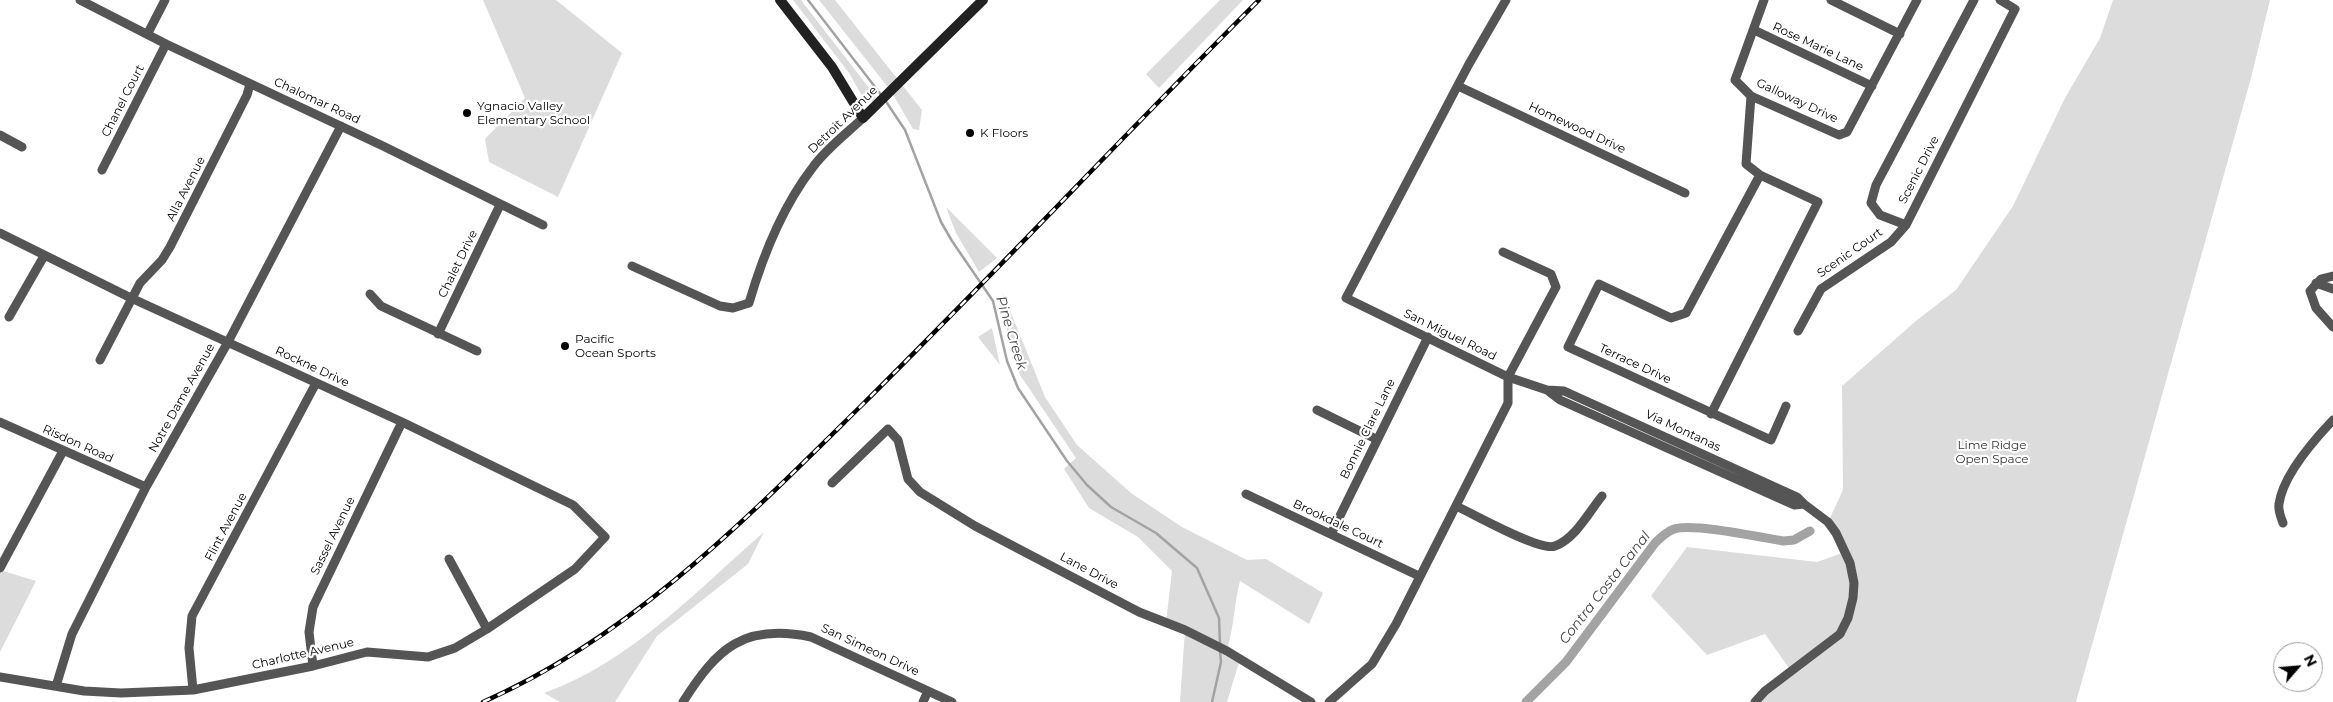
<!DOCTYPE html>
<style>
body{margin:0}
#map{position:relative;width:2333px;height:702px;overflow:hidden;background:#fff;font-family:Montserrat,sans-serif}
canvas{display:block}
.north{position:absolute;left:2273px;top:642px;width:50px;height:50px;box-sizing:border-box;background:#fff;border:1px solid #999;border-radius:50%;rotate:63deg;font-size:14px;font-weight:700;line-height:20px;text-align:center;color:#000}
.north::after{content:'';display:block;margin:auto;width:18px;height:22px;background:#000;clip-path:polygon(50% 0,100% 100%,50% 72%,0 100%)}
</style>
<div id="map">
<canvas width="2333" height="702"></canvas>
<div class="north">N</div>
</div>
<script>
const context = document.querySelector('canvas').getContext('2d');
context.lineJoin = 'round';
function fill(path, color) { context.fillStyle = color; context.fill(path, 'evenodd'); }
function strokePath(path, color, width, dash) { context.strokeStyle = color; context.lineWidth = width; context.lineCap = dash ? 'butt' : 'round'; context.setLineDash(dash || []); context.stroke(path); }
function write(font, color, halo, rows, align = 'center') {
  context.font = font + ' Montserrat,sans-serif'; context.lineWidth = 4.5; context.setLineDash([]); context.textBaseline = 'middle'; context.strokeStyle = halo; context.fillStyle = color; for (const [text, x, y, turn = 0] of rows) {
    context.save(); context.translate(x, y); context.rotate((+turn || 0) * Math.PI / 180); context.textAlign = isNaN(turn) ? turn : align; if (halo) context.strokeText(text, 0, 0); context.fillText(text, 0, 0); context.restore();
  }
}
const green = new Path2D(`
 M483,0H556L622,53L558,197L489,162L485,139L525,98Z
 M793,0H801L876,97L873,101H865L849,73Z
 M819,0H835L922,110L919,130L913,129L891,91Z
 M1220,0H1243L1159,88L1146,74Z
 M2113,0H2270L2251,78L2076,702H1755L1791,671L1765,634L1707,655L1651,596L1687,547L1817,562L1845,552L1828,522L1843,490L1842,386L1917,320L1956,290L2013,206L2065,98L2100,38Z
 M946,207L997,258L979,272L956,233Z
 M1003,293L1045,397L1077,445L1131,493L1182,527L1247,560L1266,559L1323,593L1309,624L1240,581C1234,604 1234,627 1227,650L1240,659L1227,702H1180L1185,630L1166,622L1172,571L1138,537L1089,508L1064,469L1076,458L1020,375L1005,323Z
 M992,328L1000,365L978,337Z
 M764,532L748,564L657,636L615,702H560L544,693C631,662 696,591 764,532Z
 M0,570L36,581L0,652Z`);
const stream = new Path2D(`
 M808,0L882,96
 M885,100L905,130L941,222L952,241L993,301L1007,361L1018,388L1067,461L1087,485L1111,507L1156,533L1197,568L1219,618L1220,645
 M1212,702L1221,662L1220,651`);
const canal = new Path2D(`
 M1526,702L1566,662L1655,543C1660,538 1666,532 1674,529C1694,523 1759,537 1783,541L1794,540L1810,531`);
const street = new Path2D(`
 M80,0L166,44L383,146L543,225
 M1506,0L1469,64L1346,298L1508,377L1547,390L1564,391L1797,497L1804,504L1794,505L1560,400L1547,390
 M1764,0L1735,80L1751,96L1839,135L1847,132L1917,0
 M1831,0L1900,34
 M1754,30L1872,86
 M148,33L165,0
 M1458,86L1685,193
 M1751,96L1746,164L1760,175L1686,313L1671,318L1599,284L1568,347L1771,440L1786,406
 M0,135L22,147
 M102,170L166,44
 M1906,225L1880,215L1871,203L1876,185L1974,0
 M0,233L131,298L402,422L573,505L605,537L575,569L487,629L455,648L428,657L367,652L313,666L193,690L121,693L84,691L0,677
 M632,266L720,306L733,308L749,303C763,255 782,207 813,167C826,149 846,134 863,118
 M2333,276L2321,279L2310,291L2316,308L2333,327
 M2316,283L2333,289
 M370,294L381,306L477,351
 M9,317L44,256
 M1798,331L1821,289L1891,242L1906,225L2015,9L2000,0
 M438,334L500,205
 M100,360L140,283L162,260L170,247L247,95L250,84
 M1317,410L1376,439
 M1711,414L1818,202L1760,175
 M0,422L146,487
 M832,483L888,429L898,440L908,479L920,492L975,526L1139,612L1185,630L1227,651L1311,702
 M1246,494L1419,576
 M1456,506C1474,514 1540,552 1555,546C1575,539 1589,512 1602,496
 M2283,523C2281,518 2278,510 2279,504C2283,475 2313,441 2333,420
 M1331,534L1428,337
 M449,559L487,629
 M0,568L63,451
 M313,666L309,632L313,607L402,422
 M56,686L72,634L146,487L228,342L341,126
 M193,690L189,648L192,616L316,383
 M683,702C717,648 744,623 811,637L952,702
 M923,702L928,691
 M1329,702L1372,664L1396,624L1508,403V377L1556,287L1551,274L1503,252
 M1755,702L1765,691L1840,634L1848,618L1853,598L1854,583L1850,563L1836,533L1828,522L1804,504`);
const secondary = new Path2D(`
 M780,0L832,67L863,118L983,0`);
const rail = new Path2D(`
 M483,702C633,636 748,517 863,404C997,271 1126,133 1259,0`);
const markers = [
 [467,113,5,"#000"],
 [970,133,5,"#000"],
 [565,346,5,"#000"]
];
const streetNames = [
 ["Rose Marie Lane",1818,47,25],
 ["Chanel Court",123,101,-63],
 ["Chalomar Road",317,101,25],
 ["Galloway Drive",1797,101,25],
 ["Detroit Avenue",843,120,-44],
 ["Homewood Drive",1577,128,25],
 ["Scenic Drive",1919,170,-63],
 ["Alla Avenue",186,189,-63],
 ["Scenic Court",1850,253,-35],
 ["Chalet Drive",458,264,-64],
 ["San Miguel Road",1450,335,26],
 ["Terrace Drive",1635,364,25],
 ["Rockne Drive",312,367,25],
 ["Notre Dame Avenue",182,398,-61],
 ["Bonnie Clare Lane",1368,429,-64],
 ["Via Montanas",1683,431,25],
 ["Risdon Road",78,444,24],
 ["Brookdale Court",1338,524,25],
 ["Flint Avenue",226,527,-62],
 ["Sassel Avenue",333,536,-64],
 ["Lane Drive",1089,571,28],
 ["San Simeon Drive",870,650,25],
 ["Charlotte Avenue",303,654,-13]
];
const poiNames = [
 ["Ygnacio Valley",477,106],
 ["Elementary School",477,120],
 ["K Floors",980,133],
 ["Pacific",575,339],
 ["Ocean Sports",575,353]
];
const parkNames = [
 ["Lime Ridge",1992,445],
 ["Open Space",1992,459]
];
const waterNames = [
 ["Pine Creek",1011,333,73],
 ["Contra Costa Canal",1605,588,-52]
];
fill(green, '#dcdcdc');
strokePath(stream, '#a3a3a3', 2.5);
strokePath(canal, '#a3a3a3', 9);
strokePath(street, '#555', 9);
strokePath(secondary, '#222', 10);
strokePath(rail, '#000', 4.5);
strokePath(rail, '#fff', 2.5, [8]);
for (const [x, y, r, color] of markers) { const dot = new Path2D(); dot.arc(x, y, r, 0, 2 * Math.PI); context.fillStyle = color; context.fill(dot); strokePath(dot, '#fff', 2); }
write('12px', '#000', '#fff', streetNames);
write('12px', '#000', '#fff', poiNames, 'left');
write('12px', '#333', '#fff', parkNames);
write('italic 14px', '#444', '#fff', waterNames);
</script>
